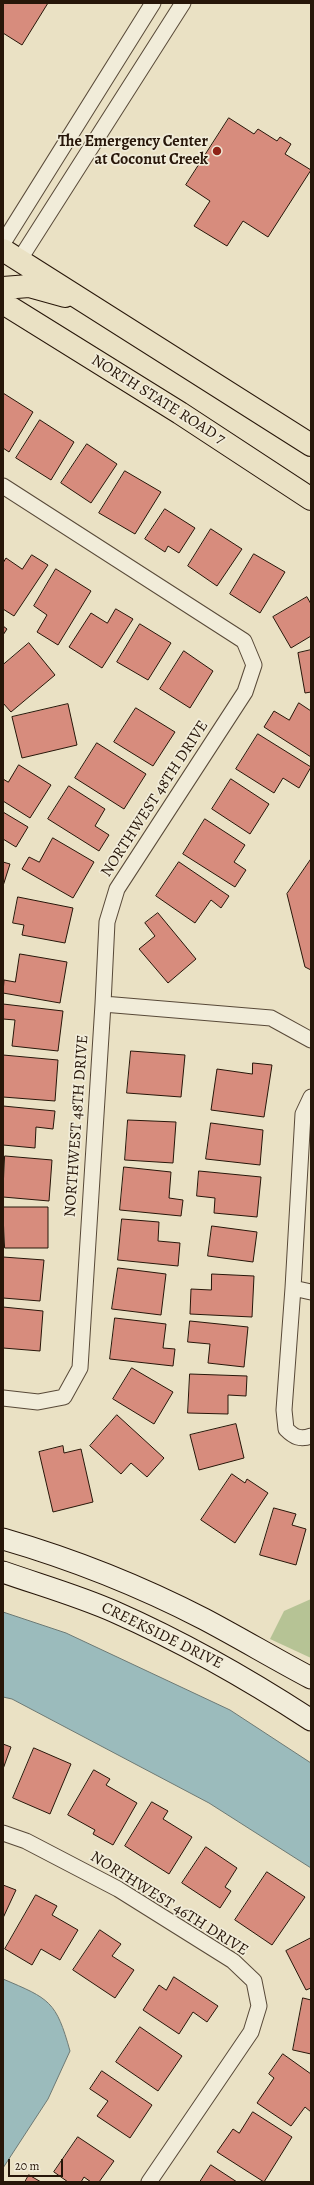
<!DOCTYPE html>
<style>
body{margin:0}
#map{position:relative;width:314px;height:2185px;overflow:hidden;background:#eae1c4;font-family:Alegreya,serif}
canvas{display:block}
.frame{position:absolute;inset:0;border:4px solid #271609;pointer-events:none}
.scale{position:absolute;left:8px;top:2159px;width:55px;height:18px;box-sizing:border-box;border:2px solid #271609;border-top:0;padding-left:5px;font-size:12px;line-height:14px;white-space:nowrap;color:#271609;-webkit-text-stroke:3px #f1ecd9;paint-order:stroke}
</style>
<div id="map">
<canvas width="314" height="2185"></canvas>
<div class="frame"></div>
<div class="scale">20 m</div>
</div>
<script>
const context = document.querySelector('canvas').getContext('2d');
context.lineJoin = 'round';
function fill(path, color) { context.fillStyle = color; context.fill(path, 'evenodd'); }
function strokePath(path, color, width, dash) { context.strokeStyle = color; context.lineWidth = width; context.lineCap = dash ? 'butt' : 'round'; context.setLineDash(dash || []); context.stroke(path); }
function write(font, color, halo, rows, align = 'center') {
  context.font = font + ' Alegreya,serif'; context.lineWidth = 3.5; context.setLineDash([]); context.textBaseline = 'middle'; context.strokeStyle = halo; context.fillStyle = color; for (const [text, x, y, turn = 0] of rows) {
    context.save(); context.translate(x, y); context.rotate((+turn || 0) * Math.PI / 180); context.textAlign = isNaN(turn) ? turn : align; if (halo) context.strokeText(text, 0, 0); context.fillText(text, 0, 0); context.restore();
  }
}
const green = new Path2D(`
 M311,1599V1658L270,1639L284,1611Z`);
const water = new Path2D(`
 M3,1612L66,1633L230,1710L311,1763V1868L209,1803L12,1699L3,1697Z
 M3,1979C50,1999 56,2001 70,2051L48,2099L3,2168Z`);
const building = new Path2D(`
 M3,3H48L22,45L3,33Z
 M229,118L254,134L258,129L277,141L280,137L291,144L285,154L311,170L268,237L243,221L227,246L194,226L210,201L186,185Z
 M3,393L33,412L9,452L3,448Z
 M40,420L74,442L51,480L16,458Z
 M87,444L117,464L91,503L61,483Z
 M125,471L161,492L135,534L99,513Z
 M165,509L195,528L179,553L168,546L165,552L145,539Z
 M211,529L242,549L217,586L188,566Z
 M254,554L285,572L260,613L230,594Z
 M32,555L48,565L14,616L3,609V563L6,558L22,569Z
 M56,569L91,591L58,645L37,632L47,615L34,606Z
 M307,597L311,604V636L291,648L273,617Z
 M116,609L133,619L102,668L69,647L91,613L107,623Z
 M140,624L171,643L148,680L117,662Z
 M3,626L7,629L3,635Z
 M29,643L55,675L11,712L3,703V665Z
 M311,650V692L305,693L298,653Z
 M184,651L213,671L190,708L160,689Z
 M299,703L311,711V757L264,727L274,711L289,720Z
 M68,704L77,745L22,758L12,717Z
 M136,708L175,732L153,766L114,742Z
 M258,734L311,767L299,788L283,778L274,793L236,769Z
 M97,743L146,774L124,809L75,778Z
 M19,765L51,785L30,818L3,801V779L8,782Z
 M231,779L269,804L250,834L212,809Z
 M69,786L105,809L95,826L109,835L99,851L48,819Z
 M3,812L28,827L16,847L3,839Z
 M205,819L245,845L234,862L246,870L235,887L183,854Z
 M53,838L94,862L73,898L22,869L29,857L39,862Z
 M311,859V970L305,967L287,894Z
 M3,862L10,864L3,886Z
 M179,862L229,896L221,908L211,900L195,923L156,896Z
 M18,897L73,908L65,943L22,935L24,925L13,923Z
 M158,913L196,959L168,983L139,949L155,936L145,923Z
 M20,954L67,962L60,1003L3,993L4,980L15,982Z
 M3,1004L63,1011L58,1051L12,1046L15,1020L3,1019Z
 M131,1051L185,1055L181,1097L127,1093Z
 M3,1055L58,1060L55,1101L3,1097Z
 M253,1063L272,1065L264,1117L211,1110L217,1069L252,1074Z
 M3,1106L55,1111L53,1129L36,1127L35,1148L3,1145Z
 M128,1120L176,1122L173,1163L125,1160Z
 M211,1123L263,1130L260,1165L206,1159Z
 M5,1156L52,1160L49,1201L3,1197Z
 M124,1167L171,1172L169,1198L183,1200L181,1216L120,1210Z
 M199,1171L261,1177L257,1217L214,1213L215,1198L197,1196Z
 M3,1207H48V1248H5Z
 M122,1219L159,1222L158,1241L180,1243L178,1266L118,1260Z
 M212,1226L257,1232L253,1262L208,1256Z
 M3,1257L44,1260L40,1301L3,1298Z
 M118,1268L166,1274L161,1315L112,1309Z
 M212,1274L254,1276L252,1317L190,1314L191,1289L211,1290Z
 M3,1307L43,1311L40,1351L3,1348Z
 M115,1318L166,1324L163,1348L175,1349L173,1366L110,1359Z
 M190,1321L248,1327L244,1367L208,1363L210,1344L188,1342Z
 M132,1368L173,1392L154,1424L113,1399Z
 M190,1374L247,1376L246,1396L228,1395V1414L188,1413Z
 M117,1415L164,1458L147,1477L131,1463L121,1474L90,1446Z
 M236,1424L244,1458L199,1470L190,1435Z
 M63,1446L64,1453L81,1449L93,1502L53,1512L39,1452Z
 M232,1474L245,1483L247,1479L268,1493L235,1543L201,1520Z
 M274,1508L296,1514L292,1525L306,1529L296,1565L260,1555Z
 M3,1744L11,1747L3,1769Z
 M34,1748L71,1764L50,1814L13,1798Z
 M94,1770L110,1779L106,1785L137,1803L113,1845L93,1834L95,1830L68,1815Z
 M152,1802L168,1811L163,1819L192,1837L169,1874L125,1846Z
 M206,1847L237,1868L225,1887L231,1891L220,1908L182,1883Z
 M267,1872L305,1897L272,1945L235,1920Z
 M3,1885L16,1890L3,1918Z
 M36,1895L57,1906L52,1915L78,1930L60,1960L41,1949L32,1965L5,1949Z
 M100,1930L121,1944L112,1956L134,1970L115,1998L73,1970Z
 M311,1938V1988L306,1990L286,1951Z
 M174,1977L218,2006L207,2022L193,2012L179,2034L143,2010L159,1985L166,1990Z
 M303,1998L311,2000V2054L293,2050Z
 M140,2027L182,2056L158,2091L116,2062Z
 M283,2054L311,2074V2112L305,2107L291,2126L257,2103L274,2078L269,2074Z
 M102,2071L152,2105L130,2138L97,2116L108,2101L90,2089Z
 M253,2112L292,2137L264,2182L217,2152L233,2129L239,2133Z
 M78,2137L114,2161L99,2182H91L84,2177L81,2182H68L54,2172Z
 M211,2165L237,2182H200Z
 M29,2175L41,2182H25Z`);
const street = new Path2D(`
 M3,243L153,3
 M20,259L183,3
 M3,486L244,641L254,665L245,692L117,889L107,922L103,1004L80,1368L64,1397L38,1402L3,1398
 M103,1004L271,1018L311,1040
 M311,1097L303,1114L293,1288L284,1410L286,1429C294,1437 300,1440 311,1436
 M293,1288L311,1292
 M3,1833L26,1841L118,1889L233,1961L254,1981L259,2006L251,2032L149,2182`);
const secondary = new Path2D(`
 M3,1539C72,1559 140,1586 204,1619C240,1638 275,1659 311,1678
 M3,1572C40,1585 79,1596 115,1612C183,1642 248,1679 311,1720`);
const primary = new Path2D(`
 M3,250L311,445
 M3,288L29,286L65,296
 M3,303L180,413L311,499`);
const markers = [
 [217,151,5,"#8f2418"]
];
const poiNames = [
 ["The Emergency Center",208,142],
 ["at Coconut Creek",208,160]
];
const streetNames = [
 ["NORTH STATE ROAD 7",158,400,32],
 ["NORTHWEST 48TH DRIVE",155,799,-57],
 ["NORTHWEST 48TH DRIVE",77,1126,-86],
 ["CREEKSIDE DRIVE",162,1636,26],
 ["NORTHWEST 46TH DRIVE",169,1904,32]
];
fill(green, '#b6c395');
fill(water, '#9bbbbc');
strokePath(water, '#6d7974', 1);
fill(building, '#d78c7d');
strokePath(building, '#271609', 1);
strokePath(street, '#584938', 17);
strokePath(secondary, '#271609', 23);
strokePath(primary, '#271609', 24);
strokePath(street, '#f1ecd9', 15);
strokePath(secondary, '#f1ecd9', 21);
strokePath(primary, '#eae1c4', 22);
for (const [x, y, r, color] of markers) { const dot = new Path2D(); dot.arc(x, y, r, 0, 2 * Math.PI); context.fillStyle = color; context.fill(dot); strokePath(dot, '#f1ecd9', 1.5); }
write('bold 16px', '#271609', '#f1ecd9', poiNames, 'right');
write('16px', '#271609', '#f1ecd9', streetNames);
</script>
